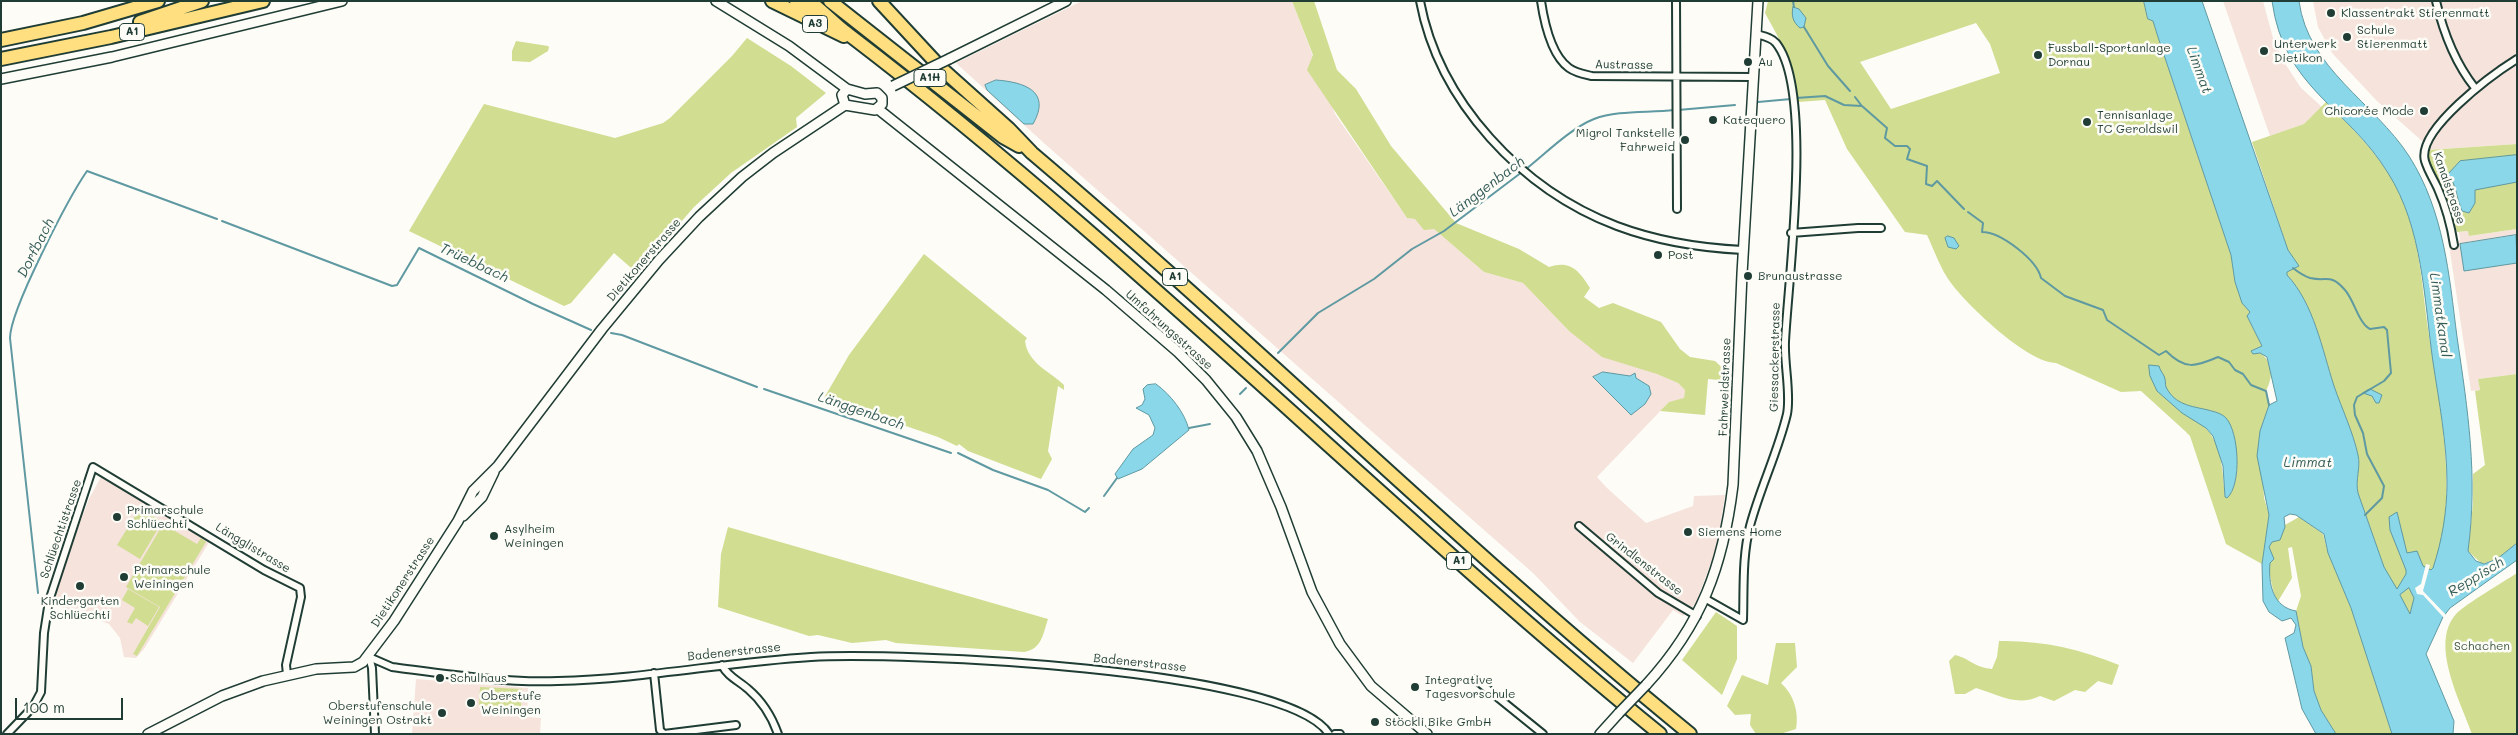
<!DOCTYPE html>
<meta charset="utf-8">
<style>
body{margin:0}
#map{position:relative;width:2518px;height:735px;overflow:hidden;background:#fdfcf7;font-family:Mali,sans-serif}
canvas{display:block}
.frame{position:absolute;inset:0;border:2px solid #1f3d34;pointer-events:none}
.scale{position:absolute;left:15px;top:698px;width:108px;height:22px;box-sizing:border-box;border:2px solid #1f3d34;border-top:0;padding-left:6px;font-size:15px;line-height:18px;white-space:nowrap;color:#1f3d34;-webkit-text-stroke:4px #fdfcf7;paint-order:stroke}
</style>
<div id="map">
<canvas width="2518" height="735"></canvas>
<div class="frame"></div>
<div class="scale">100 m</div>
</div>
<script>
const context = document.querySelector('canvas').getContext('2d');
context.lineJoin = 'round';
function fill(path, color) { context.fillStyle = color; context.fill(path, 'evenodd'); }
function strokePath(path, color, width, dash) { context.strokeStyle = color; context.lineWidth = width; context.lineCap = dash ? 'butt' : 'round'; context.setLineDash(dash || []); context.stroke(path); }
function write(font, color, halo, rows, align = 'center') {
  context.font = font + ' Mali,sans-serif'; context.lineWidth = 5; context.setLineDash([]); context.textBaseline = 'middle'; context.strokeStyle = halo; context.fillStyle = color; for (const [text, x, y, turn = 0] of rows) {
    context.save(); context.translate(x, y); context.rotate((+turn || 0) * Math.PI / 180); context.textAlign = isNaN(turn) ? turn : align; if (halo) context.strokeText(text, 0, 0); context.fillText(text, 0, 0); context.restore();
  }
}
const built = new Path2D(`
 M1082,1H1292L1335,114L1407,218L1415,219L1434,229L1484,272L1523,283L1569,331L1586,342L1678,383L1685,390L1684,399L1669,402L1597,477L1607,488L1646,523L1693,506L1694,496L1725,495L1717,546L1696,603L1683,616L1673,610L1633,663L1580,622L1533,573L1045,144L956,63Z
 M2223,1H2263L2273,38L2284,62L2301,88L2322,107L2304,124L2270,136Z
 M2313,1H2517V144L2428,150L2422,141L2377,101L2332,53L2318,27Z
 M2517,229V374L2478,379L2480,390L2471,391L2449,245L2458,244L2460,239L2459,232L2468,231L2470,236Z
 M101,477L211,539L144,649L136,658L124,657L120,638L109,624L52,604L69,551L89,499Z
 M416,679L528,688L527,717L541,718L540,734H412Z`);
const green = new Path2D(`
 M1292,1H1314L1337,70L1356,89L1391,146L1456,223L1519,249L1549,267C1571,260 1579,271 1590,288L1584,297L1599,308L1613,303L1661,322L1680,349L1690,357L1715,361L1729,374V381L1708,379L1705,415L1660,411L1669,402L1684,398L1685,390L1678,383L1657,374L1602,357L1569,331L1523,283L1484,272L1434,229L1424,230L1415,219L1407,218L1307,70L1313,55Z
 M1768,1H2144L2148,19L2153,21L2158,37L2231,255L2235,282L2242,303L2251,312L2248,318L2262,346L2251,351L2254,354L2260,353C2274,362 2273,377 2266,391L2269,405L2260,431L2264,498L2269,515L2262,564L2226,544L2190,436L2185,431L2141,391L2121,392L2056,363C2028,363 1968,306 1951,283C1941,270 1934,250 1927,235L1905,232L1847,149L1825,100L1798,102C1796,68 1781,42 1765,13ZM1976,23L1990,44L2000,73L1891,109L1860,62ZM2201,424L2231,426C2237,443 2242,484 2227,498L2225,497C2222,471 2223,441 2201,424Z
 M747,38L791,66L826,93L796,118L797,127L731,173L694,207L637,273L614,253L571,303L564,306L409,231L484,104L615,138L663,123L670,118L732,56Z
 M516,41L548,46L549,47L548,51L530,62L512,61V51Z
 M2326,102C2357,133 2387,162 2404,203C2420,243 2422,287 2428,329C2441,416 2470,538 2410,615L2384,567L2358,493C2355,480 2361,467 2358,455C2353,432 2342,409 2334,386C2322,349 2314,304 2287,275V272L2298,266L2288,250L2252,142L2304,124Z
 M2517,144V229L2469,236L2468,231L2457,232L2443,190L2428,160V150Z
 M924,254L1027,338L1025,341C1028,364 1050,371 1064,385V390L1058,386L1048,451L1052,459L1041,479L968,451L959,444L957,446L938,437L824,398L849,355Z
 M2517,374V543L2497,559L2482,564L2468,551L2473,504V474L2485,465L2475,391L2480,390L2478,379Z
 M140,508L162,522L140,559L117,545Z
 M2299,517L2323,534L2328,553L2351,608L2392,734H2336L2321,710L2314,691L2311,666L2303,647L2296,611L2301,596L2292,547L2288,548L2292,578L2277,603C2272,588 2264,555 2271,542L2276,540L2285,525Z
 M163,524L197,544L201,538L206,542L137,656L133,654L160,607L126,587Z
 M728,527L1048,619C1043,634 1042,649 1024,652L896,643L886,640L852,643L818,635L809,636L718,607L721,554Z
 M2517,573V734H2472C2461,702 2429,644 2456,614C2467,603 2502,583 2517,573Z
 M128,589L159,607L148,626L136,618L132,624L127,622L135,608L122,600Z
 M1716,612L1737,626V659L1722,695L1682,660Z
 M1999,641C2040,640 2081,649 2119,665L2112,685L2098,681L2085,692L2075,690L2054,701L2040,696C2017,707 1999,695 1976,688L1965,694H1955L1949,661L1955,655C1971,659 1973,667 1992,669L1997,657Z
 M1776,643H1795L1797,667L1781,683C1794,695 1799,712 1796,729L1780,734H1756L1750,725L1751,714L1735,715L1727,706L1742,675L1768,685Z
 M480,687L522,689L521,707L479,705Z`);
const water = new Path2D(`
 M2144,1H2202L2288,250L2299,266L2287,272V275C2314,304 2322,349 2334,386C2342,409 2353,432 2358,455C2361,467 2355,480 2358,493L2384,567L2397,589L2406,574V570L2390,530L2389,517L2397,512L2407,553L2417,551L2423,566L2431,570L2433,568C2442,541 2447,511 2447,483C2447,443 2439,402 2433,362C2424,299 2423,228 2388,173C2347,106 2284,89 2272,1H2299C2308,69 2374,102 2409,156C2444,211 2449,274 2457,337C2468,411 2478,476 2468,551L2476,561L2484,564L2497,559L2517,543V560L2450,608L2443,617L2426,654L2454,721L2453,734H2392L2351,608L2328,553L2324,534L2296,515L2290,514L2284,517L2285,527L2280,540L2272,542L2269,547L2274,559L2270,563C2268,584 2273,607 2296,611L2303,647L2311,666L2314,691L2321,710L2336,734H2316L2302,709L2285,638L2294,633L2296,625L2291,618L2282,621L2269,612L2263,601L2262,564L2269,515L2257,456L2260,431L2269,405L2277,401L2267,357L2260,353L2253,354L2251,351L2262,346L2247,316L2250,312L2242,303L2235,282L2231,255L2158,37L2153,21L2148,19ZM2409,588L2414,598L2410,614L2400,595Z
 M1793,7L1799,9L1806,18L1804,27L1800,28C1793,22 1791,16 1793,7Z
 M996,80C1024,82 1052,91 1033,124H1024L987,90L985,85Z
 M2517,155V182L2475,190V203L2469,213L2462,211C2456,197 2457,186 2448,174L2460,161Z
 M2516,235L2517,263L2464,271L2460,244Z
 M1948,236L1954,238L1959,246L1956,249L1948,247L1945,238Z
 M2149,365L2159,366C2160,370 2162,372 2164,376C2166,380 2165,384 2166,387C2175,405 2191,406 2208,410C2215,412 2221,413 2226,418C2239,432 2242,485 2227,498L2225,497L2223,466L2213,436L2206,428L2182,413L2157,391L2150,376Z
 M1603,372L1630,376L1635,373L1636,378L1649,386L1651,394L1645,404L1631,415L1593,377Z
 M1156,384C1171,395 1185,413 1189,430L1142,469L1118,479L1115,474L1133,449L1153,435L1155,428L1149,415L1136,408L1142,405L1145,399L1143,389L1147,385Z
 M2370,389L2382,395L2379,403H2376L2372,396L2363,393Z`);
const pier = new Path2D(`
 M2426,564L2430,565L2423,591L2447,616L2445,619L2423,595L2417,594L2415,588L2421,584Z`);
const stream = new Path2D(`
 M1793,1L1794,7
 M1804,27L1828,66L1850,91
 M1855,97L1861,105
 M1796,98L1825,96L1844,105L1862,106L1887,128L1885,138L1895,146H1907L1910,149L1907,159L1927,166L1926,184L1932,186L1937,181L1964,209
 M1758,102L1791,99
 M1678,110L1735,105
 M1526,169C1545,154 1571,128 1594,119C1618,110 1648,113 1674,110
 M1968,212L1983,223L1982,232C2001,232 2037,260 2041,278L2065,296L2103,310L2107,320L2159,355L2166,351C2185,370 2195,367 2218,357L2229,362L2235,370L2243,374L2251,385L2266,391L2269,405
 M222,221L392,286L397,285L419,248L533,304L591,330
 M2293,268C2298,272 2304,276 2310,278C2328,282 2330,273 2345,290C2354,300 2359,324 2370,329L2384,327L2387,330L2391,373L2384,381L2357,397L2354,405L2355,415L2363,433L2367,454L2384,486L2382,498L2365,515
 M611,333L622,335L757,387
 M1278,353L1318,313L1374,279L1412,249L1444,231L1522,172
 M764,389L951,453
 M1240,394L1246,388
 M1189,428L1210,424
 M958,453L993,470L1048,490L1085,512L1089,508
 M1104,496L1117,478
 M38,593L10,338C10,310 69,197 87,171L217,219`);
const street = new Path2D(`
 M1420,1C1439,102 1522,190 1617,226C1657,241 1701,248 1743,250
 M1541,1C1544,21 1551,55 1569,68C1576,73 1583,74 1592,76L1753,77
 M1676,1L1677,209
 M2436,1C2443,31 2456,64 2475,88
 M1791,233L1858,228H1881
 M2454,245C2451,226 2446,207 2438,189C2434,180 2428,171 2425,161C2416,130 2493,74 2517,59
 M1579,526L1658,593L1697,616
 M1706,599L1743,620C1744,589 1742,556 1750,526C1760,488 1778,452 1787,414C1791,394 1784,364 1785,342C1788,279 1814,90 1776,43C1771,37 1763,36 1756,34
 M369,657L392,667C446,674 503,683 558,681C643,679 727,662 811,657C895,652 1286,667 1329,734
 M369,657L372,668L375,734
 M722,665C727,676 739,681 748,689C761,700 772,717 778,734
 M654,673L660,730L664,734
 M1475,679L1543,734
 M7,734L33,707L41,692L44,633L49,601L93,467L264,570L300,588L301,597L286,665L287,674
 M664,734L736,725
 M1335,734H1340`);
const secondary = new Path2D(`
 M716,1L789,46L847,89
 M949,59L1066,1
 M1,79L112,57L342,1
 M847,89L865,94L877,93L882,98V104L875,110L845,105L842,95Z
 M878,109L1106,290L1178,352L1206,380L1236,417L1257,451L1281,507L1312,592L1340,644L1371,686L1427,734
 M463,516L482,497L494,472
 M1646,685C1702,624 1723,566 1733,485L1742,274L1758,1
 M148,734L222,696L263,681L316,669L354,667L363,662L394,621L458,521L473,491L498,466L602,329L659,260L699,217L742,177L773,153L845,105
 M1600,734L1619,713`);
const highway = new Path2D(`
 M772,1L844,36
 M796,1L814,14
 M809,1C823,11 834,24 848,34C1133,251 1383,508 1660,734
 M830,1L1003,137L1019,146
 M879,1L942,69L1009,129L1032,153C1255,342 1463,549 1690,734
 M140,22L202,1
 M1,40L83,23L158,1
 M1,59L111,37L263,1`);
const secondaryBridge = new Path2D(`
 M893,86L949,59
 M1619,713L1646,685`);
const markers = [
 [2331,13,5,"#1f3d34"],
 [2347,37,5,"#1f3d34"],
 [2264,51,5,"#1f3d34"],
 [2038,55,5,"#1f3d34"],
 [1748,62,5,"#1f3d34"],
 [2424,111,5,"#1f3d34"],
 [1713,120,5,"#1f3d34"],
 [2087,122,5,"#1f3d34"],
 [1685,140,5,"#1f3d34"],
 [1658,255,5,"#1f3d34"],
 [1748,276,5,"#1f3d34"],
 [117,517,5,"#1f3d34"],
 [1688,532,5,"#1f3d34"],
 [494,536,5,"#1f3d34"],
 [124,577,5,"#1f3d34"],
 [80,586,5,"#1f3d34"],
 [440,678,5,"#1f3d34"],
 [1415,687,5,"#1f3d34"],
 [471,703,5,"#1f3d34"],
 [442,713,5,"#1f3d34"],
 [1375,722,5,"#1f3d34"]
];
const shields = [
 [815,24,25],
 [132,32,25],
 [930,78,32],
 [1175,277,25],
 [1459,561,25]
];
const shieldNames = [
 ["A3",815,24],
 ["A1",132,32],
 ["A1H",930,78],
 ["A1",1175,277],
 ["A1",1459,561]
];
const poiNames = [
 ["Klassentrakt Stierenmatt",2341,13],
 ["Schule",2357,30],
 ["Stierenmatt",2357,44],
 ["Unterwerk",2274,44],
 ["Dietikon",2274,58],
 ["Fussball-Sportanlage",2048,48],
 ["Dornau",2048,62],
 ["Au",1758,62],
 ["Chicorée Mode",2414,111,"right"],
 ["Tennisanlage",2097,115],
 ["TC Geroldswil",2097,129],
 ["Katequero",1723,120],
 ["Migrol Tankstelle",1675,133,"right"],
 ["Fahrweid",1675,147,"right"],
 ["Post",1668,255],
 ["Brunaustrasse",1758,276],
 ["Primarschule",127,510],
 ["Schlüechti",127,524],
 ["Asylheim",504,529],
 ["Weiningen",504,543],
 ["Siemens Home",1698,532],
 ["Primarschule",134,570],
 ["Weiningen",134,584],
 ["Kindergarten",80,601,"center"],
 ["Schlüechti",80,615,"center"],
 ["Schulhaus",450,678],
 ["Integrative",1425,680],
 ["Tagesvorschule",1425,694],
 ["Oberstufe",481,696],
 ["Weiningen",481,710],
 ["Oberstufenschule",432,706,"right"],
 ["Weiningen Ostrakt",432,720,"right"],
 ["Stöckli Bike GmbH",1385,722]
];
const streetNames = [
 ["Austrasse",1624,65,1],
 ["Kanalstrasse",2449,188,71],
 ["Dietikonerstrasse",644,260,-49],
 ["Umfahrungsstrasse",1169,330,42],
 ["Giessackerstrasse",1775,357,-89],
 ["Fahrweidstrasse",1725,387,-88],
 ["Schlüechtistrasse",61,529,-71],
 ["Längglistrasse",253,548,31],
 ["Grindlenstrasse",1644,564,38],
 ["Dietikonerstrasse",403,582,-57],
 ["Badenerstrasse",734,652,-6],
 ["Badenerstrasse",1140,663,6]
];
const parkNames = [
 ["Schachen",2482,646]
];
const waterNames = [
 ["Limmat",2199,70,70],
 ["Länggenbach",1487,187,-37],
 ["Dorfbach",36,248,-63],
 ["Trüebbach",474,263,25],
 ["Limmatkanal",2440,315,82],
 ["Länggenbach",861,411,19],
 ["Limmat",2308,463],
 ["Reppisch",2476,577,-31]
];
fill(built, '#f5e3dc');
fill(green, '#d1dd90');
fill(water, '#8ad7ea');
strokePath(water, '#5f99a1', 1);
fill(pier, '#fdfcf7');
strokePath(stream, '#5f99a1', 2);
strokePath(street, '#1f3d34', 10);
strokePath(secondary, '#1f3d34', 12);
strokePath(highway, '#1f3d34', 16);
strokePath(street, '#fdfcf7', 6);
strokePath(secondary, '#fdfcf7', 9);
strokePath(highway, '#ffdf80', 12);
strokePath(secondaryBridge, '#1f3d34', 12, []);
strokePath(secondaryBridge, '#fdfcf7', 9);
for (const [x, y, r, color] of markers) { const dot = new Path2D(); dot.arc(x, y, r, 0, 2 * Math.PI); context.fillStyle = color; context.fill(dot); strokePath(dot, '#fdfcf7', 2); }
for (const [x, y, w] of shields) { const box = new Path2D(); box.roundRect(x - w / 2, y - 8.5, w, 17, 4); context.fillStyle = '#fdfcf7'; context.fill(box); strokePath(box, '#1f3d34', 1); }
write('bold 11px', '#1f3d34', null, shieldNames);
write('12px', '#1f3d34', '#fdfcf7', poiNames, 'left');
write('12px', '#1f3d34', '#fdfcf7', streetNames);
write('12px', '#435d46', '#fdfcf7', parkNames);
write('italic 14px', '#345c58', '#fdfcf7', waterNames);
</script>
